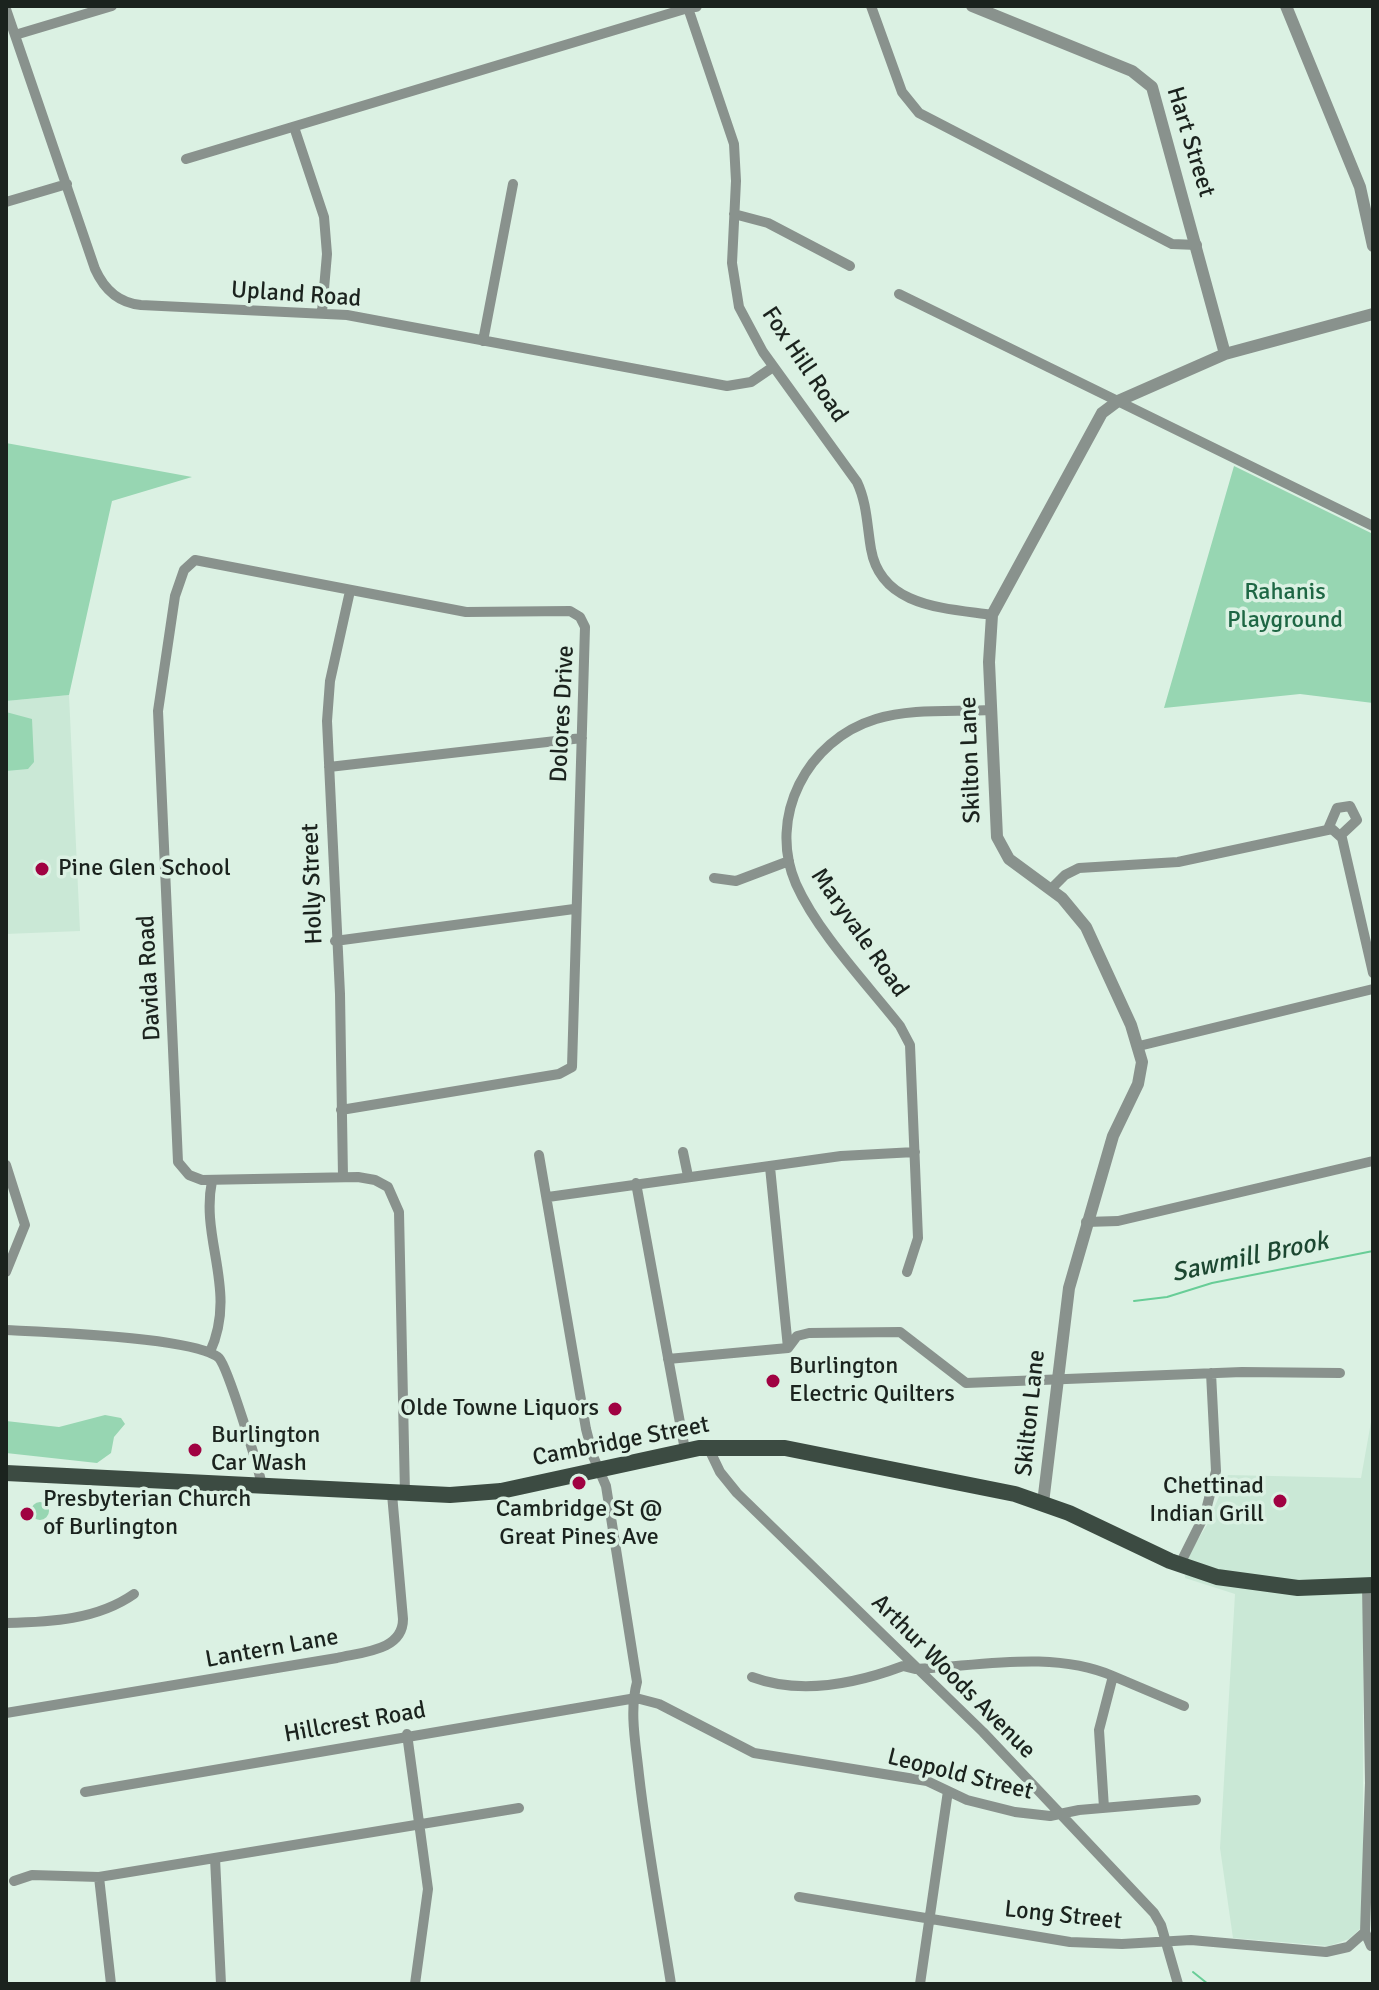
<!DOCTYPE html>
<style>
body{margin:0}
#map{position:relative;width:1379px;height:1990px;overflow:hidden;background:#dbf1e3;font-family:Signika,sans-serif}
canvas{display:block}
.frame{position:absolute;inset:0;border:8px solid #1b231e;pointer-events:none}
</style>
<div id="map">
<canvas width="1379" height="1990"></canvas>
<div class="frame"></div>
</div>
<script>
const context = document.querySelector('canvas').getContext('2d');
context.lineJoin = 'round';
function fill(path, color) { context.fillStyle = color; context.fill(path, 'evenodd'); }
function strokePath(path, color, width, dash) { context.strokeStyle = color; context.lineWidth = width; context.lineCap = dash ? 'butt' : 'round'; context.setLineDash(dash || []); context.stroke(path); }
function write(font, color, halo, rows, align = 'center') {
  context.font = font + ' Signika,sans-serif'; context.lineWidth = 7; context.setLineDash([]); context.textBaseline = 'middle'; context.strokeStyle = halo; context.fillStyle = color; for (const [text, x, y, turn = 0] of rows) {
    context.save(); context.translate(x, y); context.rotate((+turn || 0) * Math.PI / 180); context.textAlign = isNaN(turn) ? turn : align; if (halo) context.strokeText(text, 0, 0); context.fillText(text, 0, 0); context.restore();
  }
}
const built = new Path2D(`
 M69,695L80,931L6,934V701Z
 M1373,1411V1639L1363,1641V1926L1349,1939L1329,1946L1233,1938L1220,1848L1235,1594L1185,1578L1187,1557L1207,1525L1228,1475L1361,1478Z`);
const green = new Path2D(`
 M6,443L192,477L112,501L69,695L6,701Z
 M1234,466L1373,534V703L1300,694L1164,708Z
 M6,712L32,719L34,762L28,769L6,771Z
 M105,1415L121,1418L125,1424L114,1437L111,1453L97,1463L6,1453V1421L59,1427Z
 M31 1511a9 9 0 1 1 18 0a9 9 0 1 1-18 0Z`);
const stream = new Path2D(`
 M1134,1301L1167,1297L1212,1283L1373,1251
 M1193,1972L1208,1984`);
const minor = new Path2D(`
 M871,6L902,92L919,113L1172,244L1197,245
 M6,9L95,269C104,289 118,303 141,305L347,315L727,386L751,382L773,367
 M15,35L112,6
 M294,127L324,217L327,254L322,312
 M186,159L688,8L734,144L736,181L732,263L739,307L763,352L857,482C867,503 867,526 871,549C881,607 944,608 992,615
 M6,202L67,184
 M734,214L768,223L850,266
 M899,294L1373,526
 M483,341L513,184
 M329,767L582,738
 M1328,829L1337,808L1350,806L1357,820L1341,835
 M714,878L736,881L789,861
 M1051,889L1065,875L1079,868L1178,862L1332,829L1342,838L1373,973
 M335,941L574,909
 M1139,1046L1373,989
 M341,1110L559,1074L572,1067L585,627L580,617L570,611L466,612L195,560L184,570L175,596L158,711L178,1162L189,1175L202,1180L358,1177L375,1180L388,1187L399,1212L405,1494
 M683,1152L688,1176
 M539,1155L586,1429L593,1456L606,1486L637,1682C629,1712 636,1745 639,1775C647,1845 660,1914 671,1984
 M6,1165L25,1225L6,1272
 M770,1167L788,1348
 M343,1177L340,994L327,721L330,681L350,591
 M636,1183L685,1450
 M548,1197L841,1156L915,1152
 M1086,1222L1118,1221L1373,1161
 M907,1272L918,1238L910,1045L900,1026C867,984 818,933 796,884C767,817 807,740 876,719C912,708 953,712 991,710
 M6,1330C44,1332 197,1337 219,1358C228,1368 259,1469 262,1486
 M788,1348L797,1336L809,1333L900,1332L966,1383L1242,1372L1340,1373
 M210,1352C238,1290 200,1240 212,1181
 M668,1359L788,1348
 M708,1447L720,1472L737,1493L983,1732L1154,1913L1161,1925L1178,1984
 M1180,1564L1205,1514L1216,1471L1211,1373
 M1367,1584L1370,1783L1365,1932L1371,1946
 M6,1623C50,1622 97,1620 134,1594
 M1113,1676L1184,1706
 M752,1677C800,1695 855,1684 903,1666L915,1669C980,1666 1052,1650 1113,1676L1099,1730L1104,1808
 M6,1713L337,1658C362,1652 403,1651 403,1619L392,1494
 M407,1734L428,1889L415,1984
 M85,1792L636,1698L659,1704L754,1753L927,1781L967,1800L1015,1812L1050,1816L1079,1810L1196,1800
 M215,1858L221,1984
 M99,1877L111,1984
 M14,1881L32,1875L99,1877L519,1808
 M799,1897L1070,1942L1122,1944L1191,1940L1326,1952L1348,1947L1365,1932
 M920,1984L948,1791`);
const tertiary = new Path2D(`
 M688,6H696
 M972,6L1132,71L1152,87L1225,354
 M1286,6L1360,187L1373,246
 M1043,1503L1069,1288L1113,1136L1138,1084L1142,1062L1131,1025L1086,927L1062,898L1009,859L997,837L989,662L992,615L1102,413L1118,401L1225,354L1373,314`);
const primary = new Path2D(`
 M6,1473L450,1495L501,1491L699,1448H785L1015,1494L1069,1513L1170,1561L1217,1577L1298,1588L1373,1585`);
const markers = [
 [42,869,8,"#a00242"],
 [773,1381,8,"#a00242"],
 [615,1409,8,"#a00242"],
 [195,1450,8,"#a00242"],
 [579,1483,8,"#a00242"],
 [1280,1501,8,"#a00242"],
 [27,1514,8,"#a00242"]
];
const streetNames = [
 ["Hart Street",1190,142,73],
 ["Upland Road",296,295,4],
 ["Fox Hill Road",804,365,56],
 ["Dolores Drive",563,714,-87],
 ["Skilton Lane",971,760,-92],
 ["Holly Street",313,884,-92],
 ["Maryvale Road",859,933,55],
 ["Davida Road",150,978,-93],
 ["Skilton Lane",1031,1413,-84],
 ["Cambridge Street",621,1442,-11],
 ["Lantern Lane",272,1649,-10],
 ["Arthur Woods Avenue",953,1677,45],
 ["Hillcrest Road",355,1723,-10],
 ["Leopold Street",960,1775,14],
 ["Long Street",1063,1916,6]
];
const parkNames = [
 ["Rahanis",1285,593],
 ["Playground",1285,621]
];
const poiNames = [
 ["Pine Glen School",58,869],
 ["Burlington",789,1367],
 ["Electric Quilters",789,1395],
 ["Olde Towne Liquors",599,1409,"right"],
 ["Burlington",211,1436],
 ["Car Wash",211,1464],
 ["Chettinad",1264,1487,"right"],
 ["Indian Grill",1264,1515,"right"],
 ["Presbyterian Church",43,1500],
 ["of Burlington",43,1528],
 ["Cambridge St @",579,1510,"center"],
 ["Great Pines Ave",579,1538,"center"]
];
const waterNames = [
 ["Sawmill Brook",1250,1258,-12]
];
fill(built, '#cae8d6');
fill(green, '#97d6b2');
strokePath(stream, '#68cd97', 2);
strokePath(minor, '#89928d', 10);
strokePath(tertiary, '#89928d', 12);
strokePath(primary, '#3c4b42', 16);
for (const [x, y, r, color] of markers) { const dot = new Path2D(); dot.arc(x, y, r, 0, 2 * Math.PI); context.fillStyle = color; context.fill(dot); strokePath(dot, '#dbf1e3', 3); }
write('24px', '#1b231e', '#dbf1e3', streetNames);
write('24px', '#1e6744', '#dbf1e3', parkNames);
write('24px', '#1b231e', '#dbf1e3', poiNames, 'left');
write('italic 26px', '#1c4731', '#dbf1e3', waterNames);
</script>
